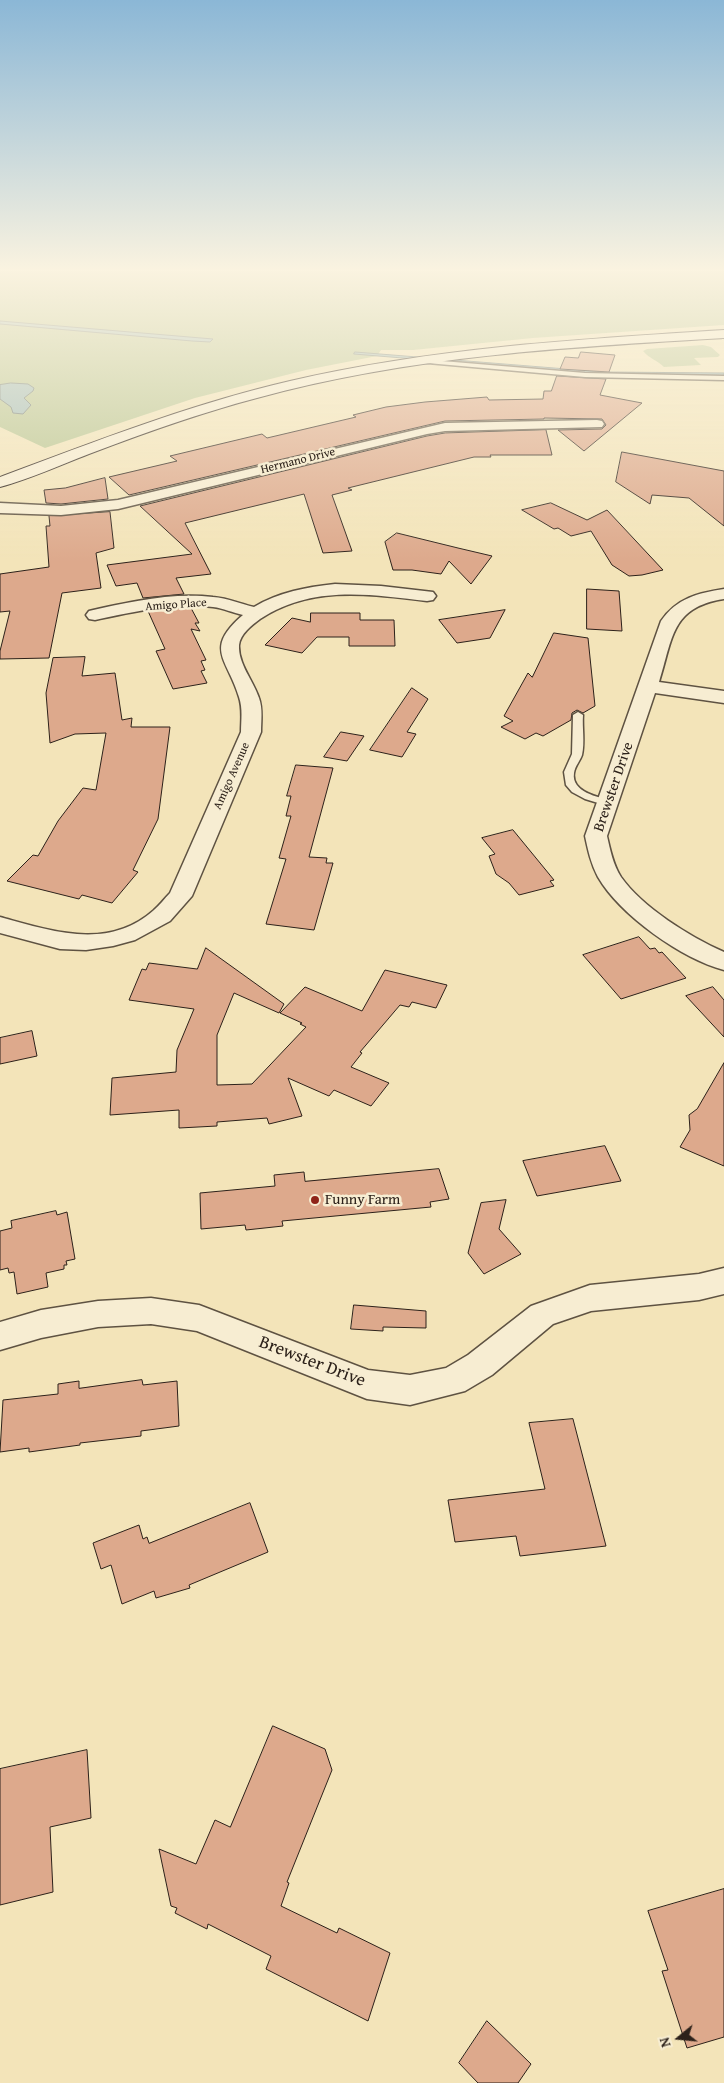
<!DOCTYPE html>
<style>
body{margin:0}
#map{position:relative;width:724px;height:2083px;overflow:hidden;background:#f3e4b9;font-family:"Gentium Book Plus",serif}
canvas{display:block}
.north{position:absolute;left:654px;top:2013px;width:50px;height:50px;-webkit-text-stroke:4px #f7edd2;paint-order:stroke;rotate:253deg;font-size:14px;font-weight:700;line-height:20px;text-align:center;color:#2c211a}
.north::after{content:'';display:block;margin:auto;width:18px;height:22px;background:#2c211a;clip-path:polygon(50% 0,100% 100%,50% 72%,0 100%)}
</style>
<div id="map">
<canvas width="724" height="2083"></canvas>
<div class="north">N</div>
</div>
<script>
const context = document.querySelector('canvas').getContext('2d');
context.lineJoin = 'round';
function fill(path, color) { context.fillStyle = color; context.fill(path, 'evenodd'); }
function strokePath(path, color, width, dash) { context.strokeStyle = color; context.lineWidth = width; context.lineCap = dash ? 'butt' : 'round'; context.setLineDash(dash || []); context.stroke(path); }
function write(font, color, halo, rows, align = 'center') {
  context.font = font + ' "Gentium Book Plus",serif'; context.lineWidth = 5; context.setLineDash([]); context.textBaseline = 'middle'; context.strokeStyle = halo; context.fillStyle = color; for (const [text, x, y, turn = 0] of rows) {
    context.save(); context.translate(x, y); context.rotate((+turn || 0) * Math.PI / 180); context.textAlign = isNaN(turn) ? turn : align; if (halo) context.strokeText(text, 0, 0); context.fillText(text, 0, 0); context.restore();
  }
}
const green = new Path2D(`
 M0,271H724V325L533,338L413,350H381L377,356L306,370L195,398L45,448L0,427Z
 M703,345L711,347L720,355L718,357L694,358L701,365L664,367C657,360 650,359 643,351L647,349Z`);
const water = new Path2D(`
 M0,321L213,339L210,342L192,341L0,324Z
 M355,352L604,372L724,373V376L608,375L354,354Z
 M11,383L28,384L34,388L33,391L24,398L31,405L23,414L13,413L11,407L0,399V385Z`);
const building = new Path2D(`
 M581,352L615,355L609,372L560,369L565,357L578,358Z
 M557,376L606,379L600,395L642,403L584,451L558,430L602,429L606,425L602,419L544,418V419L445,421L129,495L109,477L177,461L170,456L262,434L267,438L356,417L353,415L386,407L425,402L487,397L489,400L543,399L544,391H551Z
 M546,430L552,455H490L491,457H474L348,488L352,490L332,495L352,551L323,553L304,494L185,523L211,574L176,578L184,594L143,598L137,583L116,586L107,565L192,554L140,506L427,436L445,433Z
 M622,452L724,471V526L689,498L652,495L650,504L616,482Z
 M105,478L108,499L61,504L46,503L44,490L65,488Z
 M551,503L587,520L607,510L663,570L642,575L629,576L612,565L591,531L571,536L558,528L554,529L522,510Z
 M110,512L114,548L96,553L101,588L62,593L49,658L0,659V651L10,611L0,612V574L49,567L46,526H50L49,516Z
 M397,533L458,548L492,556L471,584L449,561L441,574L412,570H393L385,542Z
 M587,589L619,591L622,631L587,629Z
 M191,608L199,623H195L200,631L191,629L206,660L201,661L205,670L201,671L207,683L173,689L156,651L165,649L148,611Z
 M505,610L490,638L457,643L439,620Z
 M311,613H360V620H394L395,646H349V637H317L302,653L265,645L292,618L310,622Z
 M554,633L588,638L595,706L583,713L577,710L572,713L571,720L543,736L536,733L525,739L501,727L513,721L504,716L528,673L532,677Z
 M85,657L82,676L115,673L122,720L132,718L131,727H170L158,819L133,870L138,872L112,903L82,895L79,899L7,881L33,855L38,856L58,821L83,788L96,790L106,733L75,734L50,743L46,693L53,658Z
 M412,688L428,699L407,732L416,734L402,757L370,750Z
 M341,732L364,736L347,761L324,757Z
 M296,765L333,768L309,857L327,858L326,863H333L314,930L266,924L286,859L279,858L291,816H286L291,796H287Z
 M513,830L554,880L550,881L554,886L519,895L509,883L496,874L489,856L495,854L482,838Z
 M639,937L650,949L655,948L659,953L662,952L686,978L621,999L583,955Z
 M206,948L284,1004L279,1013L234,993L217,1035V1085L252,1084L306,1027L300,1024L302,1023L280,1013L305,987L362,1011L385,970L447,985L436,1008L412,1002L409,1007L400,1005L360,1052L362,1053L351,1067L389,1083L371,1106L334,1090L329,1096L288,1078L302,1116L269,1124L267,1118L217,1122V1126L179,1128V1110L110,1115L112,1078L176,1072L177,1050L194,1009L129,1000L142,969L146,970L149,963L197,969Z
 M713,987L724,1000V1037L686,996Z
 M32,1031L37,1056L0,1064V1038Z
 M724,1063V1166L680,1147L690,1130L689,1115L697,1109Z
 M605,1146L621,1181L537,1196L523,1161Z
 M439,1169L449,1199L430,1202L431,1207L282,1221L283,1226L246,1230L245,1225L201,1229L200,1193L275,1186L274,1175L304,1172L305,1181Z
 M506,1200L499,1229L521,1254L484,1274L468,1253L481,1203Z
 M56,1211L57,1215L67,1212L75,1259L66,1261L67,1265H64V1269L46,1273L48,1287L17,1294L14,1272L9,1273L8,1268L0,1270V1231L12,1228L11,1221Z
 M354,1305L426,1311V1328L383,1327V1331L351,1329Z
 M142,1380L143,1385L177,1381L179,1426L141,1431V1436L80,1443V1445L29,1452V1448L0,1452L3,1400L58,1394V1384L79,1381V1388Z
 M573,1419L606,1546L520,1556L516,1536L455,1542L448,1500L545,1489L529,1423Z
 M250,1503L268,1552L189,1585L190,1588L156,1598L154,1591L122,1604L111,1565L101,1569L93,1543L139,1525L143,1539L147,1537L149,1543Z
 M273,1726L325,1749L332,1770L287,1882L289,1883L281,1906L337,1933L339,1928L390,1953L368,2021L266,1969L271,1956L208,1924L207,1929L175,1913L177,1908L171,1906L159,1849L196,1864L215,1820L230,1827Z
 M87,1750L91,1818L50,1827L53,1892L0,1905V1769Z
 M724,1889V2037L687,2048L662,1971L668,1970L648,1911Z
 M487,2021L531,2064L518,2083H478L459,2063Z`);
const lane = new Path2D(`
 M418,359L585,373L724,376V380L585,377L416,362Z
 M578,712L583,715C582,728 585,742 582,755C580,761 575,766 574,773C571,792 598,797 612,801V805L608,806L585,799L572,792L566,785L564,772L572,754L573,715Z`);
const street = new Path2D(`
 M597,420L602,421L604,424L602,427L445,431L427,434L118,509L61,515L0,513V503L61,506L118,500L445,423Z
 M335,584L381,586L433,592L436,596L433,600L427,601C368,594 312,585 260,619C252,625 240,634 239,645C238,664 253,680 259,698C263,709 261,720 261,732L192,896L170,921L135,940L113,946L86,950L60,949L0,933V917C52,931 108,951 154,910C160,905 164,899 170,893L241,732C241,720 243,709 239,697C228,659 203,649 243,615C233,613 223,608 213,607C175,602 132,612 95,620L89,619L86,615L89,611C128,602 173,592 213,597C227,598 241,604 254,607C279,592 307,587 335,584Z
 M724,589V599C671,607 673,638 659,682L724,691V703L655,693L607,836C610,849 613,865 621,877C642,907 690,937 724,952V970C682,959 620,915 598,877C591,864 588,850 585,836L661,621C677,598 698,593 724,589Z
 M724,1268V1294L699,1300L591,1311L553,1324L492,1375L465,1391L410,1405L367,1399L197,1331L151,1324L98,1327L41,1338L0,1350V1322L41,1310L98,1301L151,1298L199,1305L368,1370L410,1375L446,1368L468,1355L531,1306L590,1285L699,1274Z`);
const secondary = new Path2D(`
 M724,330V338C568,347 409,356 257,398C200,413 144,433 89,454C60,465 30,479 0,487V477C96,441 191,404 290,381C432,348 578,339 724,330Z`);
const markers = [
 [315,1200,5,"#8f2418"]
];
const farStreetnames = [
 ["Hermano Drive",298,461,-14],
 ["Amigo Place",176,605,-4],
 ["Amigo Avenue",232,776,-66]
];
const streetNames = [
 ["Brewster Drive",614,787,-71]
];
const poiNames = [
 ["Funny Farm",325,1200]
];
const nearStreetnames = [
 ["Brewster Drive",312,1362,21]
];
fill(green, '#b8c591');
fill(water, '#a0bcba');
strokePath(water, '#727e7a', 1);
fill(building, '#dda98c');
strokePath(building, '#2c211a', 1);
strokePath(lane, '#5e5242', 3);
strokePath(street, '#5e5242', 3);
strokePath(secondary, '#2c211a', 2);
fill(lane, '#f7edd2');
fill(street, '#f7edd2');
fill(secondary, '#f7edd2');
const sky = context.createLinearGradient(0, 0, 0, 562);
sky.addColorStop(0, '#8bb7d6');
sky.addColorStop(0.48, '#faf3e0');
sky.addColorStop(1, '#faf3e000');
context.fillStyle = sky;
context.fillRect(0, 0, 724, 562);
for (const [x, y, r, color] of markers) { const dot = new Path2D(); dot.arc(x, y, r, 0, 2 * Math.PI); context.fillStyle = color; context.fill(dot); strokePath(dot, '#f7edd2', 2); }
write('12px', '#2c211a', '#f7edd2', farStreetnames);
write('15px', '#2c211a', '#f7edd2', streetNames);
write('15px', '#2c211a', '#f7edd2', poiNames, 'left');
write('18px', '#2c211a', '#f7edd2', nearStreetnames);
</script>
